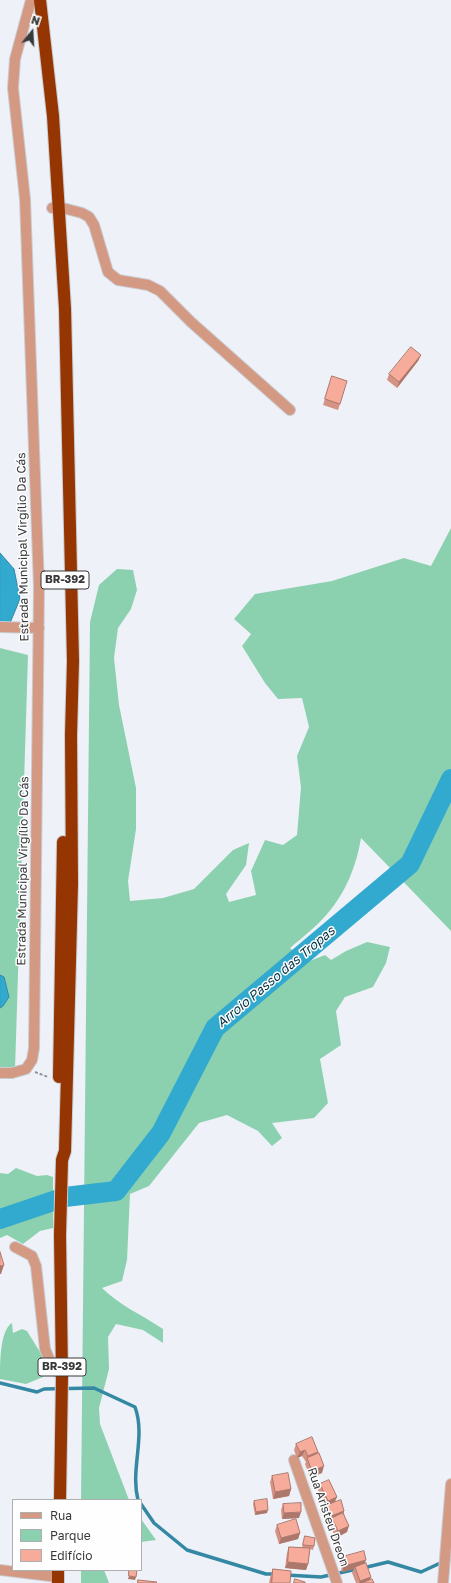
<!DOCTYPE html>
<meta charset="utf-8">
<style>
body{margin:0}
#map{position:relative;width:451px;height:1583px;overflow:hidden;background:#eef1f8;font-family:"Golos Text",sans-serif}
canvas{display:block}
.legend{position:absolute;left:12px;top:1499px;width:130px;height:72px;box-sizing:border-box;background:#fefefe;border:1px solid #afafb0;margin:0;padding:5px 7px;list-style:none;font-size:12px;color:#38393b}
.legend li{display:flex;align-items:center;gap:8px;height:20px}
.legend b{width:20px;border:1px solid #afafb0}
.north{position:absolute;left:12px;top:12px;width:40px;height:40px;-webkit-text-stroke:3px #fefefe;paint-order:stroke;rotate:18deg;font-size:11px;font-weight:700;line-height:16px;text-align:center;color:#38393b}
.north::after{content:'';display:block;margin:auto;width:14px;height:18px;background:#38393b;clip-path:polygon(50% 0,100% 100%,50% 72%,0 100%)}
</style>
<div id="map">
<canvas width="451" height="1583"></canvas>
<ul class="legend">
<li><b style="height:5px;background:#d49982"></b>Rua</li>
<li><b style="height:11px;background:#8cd1af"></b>Parque</li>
<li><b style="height:11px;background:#f7ab9b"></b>Edifício</li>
</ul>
<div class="north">N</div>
</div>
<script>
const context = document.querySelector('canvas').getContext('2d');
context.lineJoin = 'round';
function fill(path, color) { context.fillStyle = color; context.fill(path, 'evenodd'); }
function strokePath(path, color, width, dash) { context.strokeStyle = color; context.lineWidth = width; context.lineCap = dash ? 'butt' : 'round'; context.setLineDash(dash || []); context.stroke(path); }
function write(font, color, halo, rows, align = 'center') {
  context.font = font + ' "Golos Text",sans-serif'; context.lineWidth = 3; context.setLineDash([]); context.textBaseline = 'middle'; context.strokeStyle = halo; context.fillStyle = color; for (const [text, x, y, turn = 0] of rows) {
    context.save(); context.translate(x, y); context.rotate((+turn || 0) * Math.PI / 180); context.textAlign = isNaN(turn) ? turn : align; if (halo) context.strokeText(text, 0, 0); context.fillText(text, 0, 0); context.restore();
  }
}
const green = new Path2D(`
 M451,528V931L361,838C357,864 346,892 328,913C317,926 303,937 290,948L307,962L325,955L331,960L346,951L367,942L390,947L386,963L373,987L345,997L336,1011L341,1045L320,1059L328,1103L314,1118L272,1123L282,1138L272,1146L258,1131L227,1115L199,1123L149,1186L130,1194L127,1260L122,1281L102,1288C119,1305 142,1315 163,1329V1343L143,1330L116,1324L108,1337L109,1369L99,1408L100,1424L129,1500H81L90,622L99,585L117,569L133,570L137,590L131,609L118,628L114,658L119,705L136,788V829L128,881L130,901L163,898L194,889L233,850L249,843L246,865L226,894L229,902L256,895L251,871L265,840L283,845L297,835L301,787L297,756L309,727L302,698L278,699L265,683L242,646L251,634L234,619L255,594L332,581L404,558L431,566Z
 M0,648L28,655L15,1070H0Z
 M16,1168L37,1176L47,1175L53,1177V1228L40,1231L23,1244L7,1235L0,1238V1173L8,1174Z
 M12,1323L13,1333L22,1329L27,1331L45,1360L46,1371L43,1377L26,1384L0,1379C0,1363 0,1330 12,1323Z
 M141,1519L156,1540L141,1542Z
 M81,1570H104L109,1583H81Z`);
const water = new Path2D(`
 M0,553L14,569L20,599L10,623L0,622Z
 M0,975L4,977L9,997L3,1006L0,1008Z`);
const stream = new Path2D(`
 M0,1383L37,1392L44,1389L94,1388L135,1407C146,1437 130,1469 138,1500
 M141,1504L154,1523L187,1550L266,1574H274
 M363,1568L388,1562L421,1572L451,1558
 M286,1575L321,1577L357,1569`);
const river = new Path2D(`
 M0,1219L65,1197L116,1191L161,1133L215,1028L410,864L451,779`);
const path = new Path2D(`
 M35,1072L48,1077`);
const minor = new Path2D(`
 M52,208L59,207L82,213L89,217L94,225L108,272L118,280L148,285L160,291L191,322L290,410
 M0,627L39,628
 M0,1073H12L26,1069L32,1060L34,1048L39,587L25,199L13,88L15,59L31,0
 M15,1247L32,1256L36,1266L45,1349L53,1368L62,1376
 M294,1460L337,1583
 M0,1570L58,1577
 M443,1583L451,1484`);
const highway = new Path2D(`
 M40,0L53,116L65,309L73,661L71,735L72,884L65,1151L62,1160L60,1235L62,1376L60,1500
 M59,1077L63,842
 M58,1583V1570`);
const wall = new Path2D(`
 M421,355L418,361L397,388L387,380L389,374Z
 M332,376L340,404L338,410L323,405Z
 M296,1444L318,1454L322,1473L310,1477L305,1464L306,1462L302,1456L297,1458L294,1450Z
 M272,1476L291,1489L289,1496L273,1499L270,1482Z
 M320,1484L337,1497L335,1502L344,1511V1513L347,1532L336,1538L329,1524L330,1522H329L325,1511L326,1507H325L318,1490Z
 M254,1501L267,1513L255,1515L253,1504Z
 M283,1504L299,1518L282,1519L281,1510Z
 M277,1525L300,1533L298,1539L279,1544L275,1531Z
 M305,1536L314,1546L313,1550L310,1549L308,1564L306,1570L285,1568L287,1553L289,1547L302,1548Z
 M342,1557L365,1563L370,1580L374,1583H356L352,1573L354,1569L342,1572L340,1563Z
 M273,1569L290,1583H269L270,1578Z`);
const shadedWall = new Path2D(`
 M421,355L418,361L397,388L399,382Z
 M4,1265L1,1274H0V1266Z
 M305,1450L302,1456L297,1458L300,1452Z
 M318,1452L316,1458H307L305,1463L308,1456Z
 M324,1466L322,1473L310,1477L312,1471Z
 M291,1489L289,1496L273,1499L275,1492Z
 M337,1497L334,1503L327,1505L326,1507H325L328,1501Z
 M268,1510L267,1513L255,1515L256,1512Z
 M344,1511L342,1517L332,1518L330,1522H329L331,1516Z
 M301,1512L299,1518L282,1519L284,1513Z
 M349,1526L347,1532L336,1538L338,1531Z
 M300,1533L298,1539L279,1544L281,1538Z
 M366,1560L364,1566L355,1567L354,1569L342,1572L344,1566Z
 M288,1562L308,1564L306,1570L285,1568Z
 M129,1576L136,1577L135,1580L128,1579Z
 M371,1577L369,1583H359L360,1581Z`);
const building = new Path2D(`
 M411,347L421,355L399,382L389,374Z
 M332,376L347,381L340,404L325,399Z
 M0,1252L4,1265L0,1266Z
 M312,1437L318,1452L308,1456L305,1450L300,1452L296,1444Z
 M319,1453L324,1466L312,1471L307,1458Z
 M288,1473L291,1489L275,1492L272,1476Z
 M329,1480L337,1497L328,1501L320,1484Z
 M267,1499L268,1510L256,1512L254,1501Z
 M341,1500L344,1511L331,1516L327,1505Z
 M301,1503V1512L284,1513L283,1504Z
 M343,1513L349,1526L338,1531L332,1518Z
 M296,1519L300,1533L281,1538L277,1525Z
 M305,1536L315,1538L314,1546L303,1545Z
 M289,1547L310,1548L308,1564L288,1562Z
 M364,1551L366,1560L344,1566L342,1557Z
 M366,1563L371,1577L360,1581L355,1567Z
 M273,1569L291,1571L290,1583H272Z
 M129,1570H137L136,1577L129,1576Z
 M295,1579L305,1582V1583H294Z
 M372,1579L374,1583H362Z
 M138,1580L157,1582L156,1583H138Z`);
const shields = [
 [65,580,48],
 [62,1367,48]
];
const shieldNames = [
 ["BR-392",65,580],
 ["BR-392",62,1367]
];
const streetNames = [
 ["Estrada Municipal Virgílio Da Cás",23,547,-91],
 ["Estrada Municipal Virgílio Da Cás",23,871,-89],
 ["Rua Aristeu Dreon",328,1517,71]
];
const waterNames = [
 ["Arroio Passo das Tropas",276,977,-40]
];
fill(green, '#8cd1af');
fill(water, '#32aacf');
strokePath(water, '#3488a3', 1);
strokePath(stream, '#3488a3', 3.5);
strokePath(river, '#32aacf', 20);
strokePath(minor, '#caccd2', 12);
strokePath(highway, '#caccd2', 14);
strokePath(path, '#919397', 2, [3, 2]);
strokePath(minor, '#d49982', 10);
strokePath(highway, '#953501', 12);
fill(wall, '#d49385');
fill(shadedWall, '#ad786c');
fill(building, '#f7ab9b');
strokePath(building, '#ad786c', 1);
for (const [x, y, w] of shields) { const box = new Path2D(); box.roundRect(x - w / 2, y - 9, w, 18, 3); context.fillStyle = '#fefefe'; context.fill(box); strokePath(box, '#38393b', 1); }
write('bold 11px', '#38393b', null, shieldNames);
write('12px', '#38393b', '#fefefe', streetNames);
write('italic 13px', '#003444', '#fefefe', waterNames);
</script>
